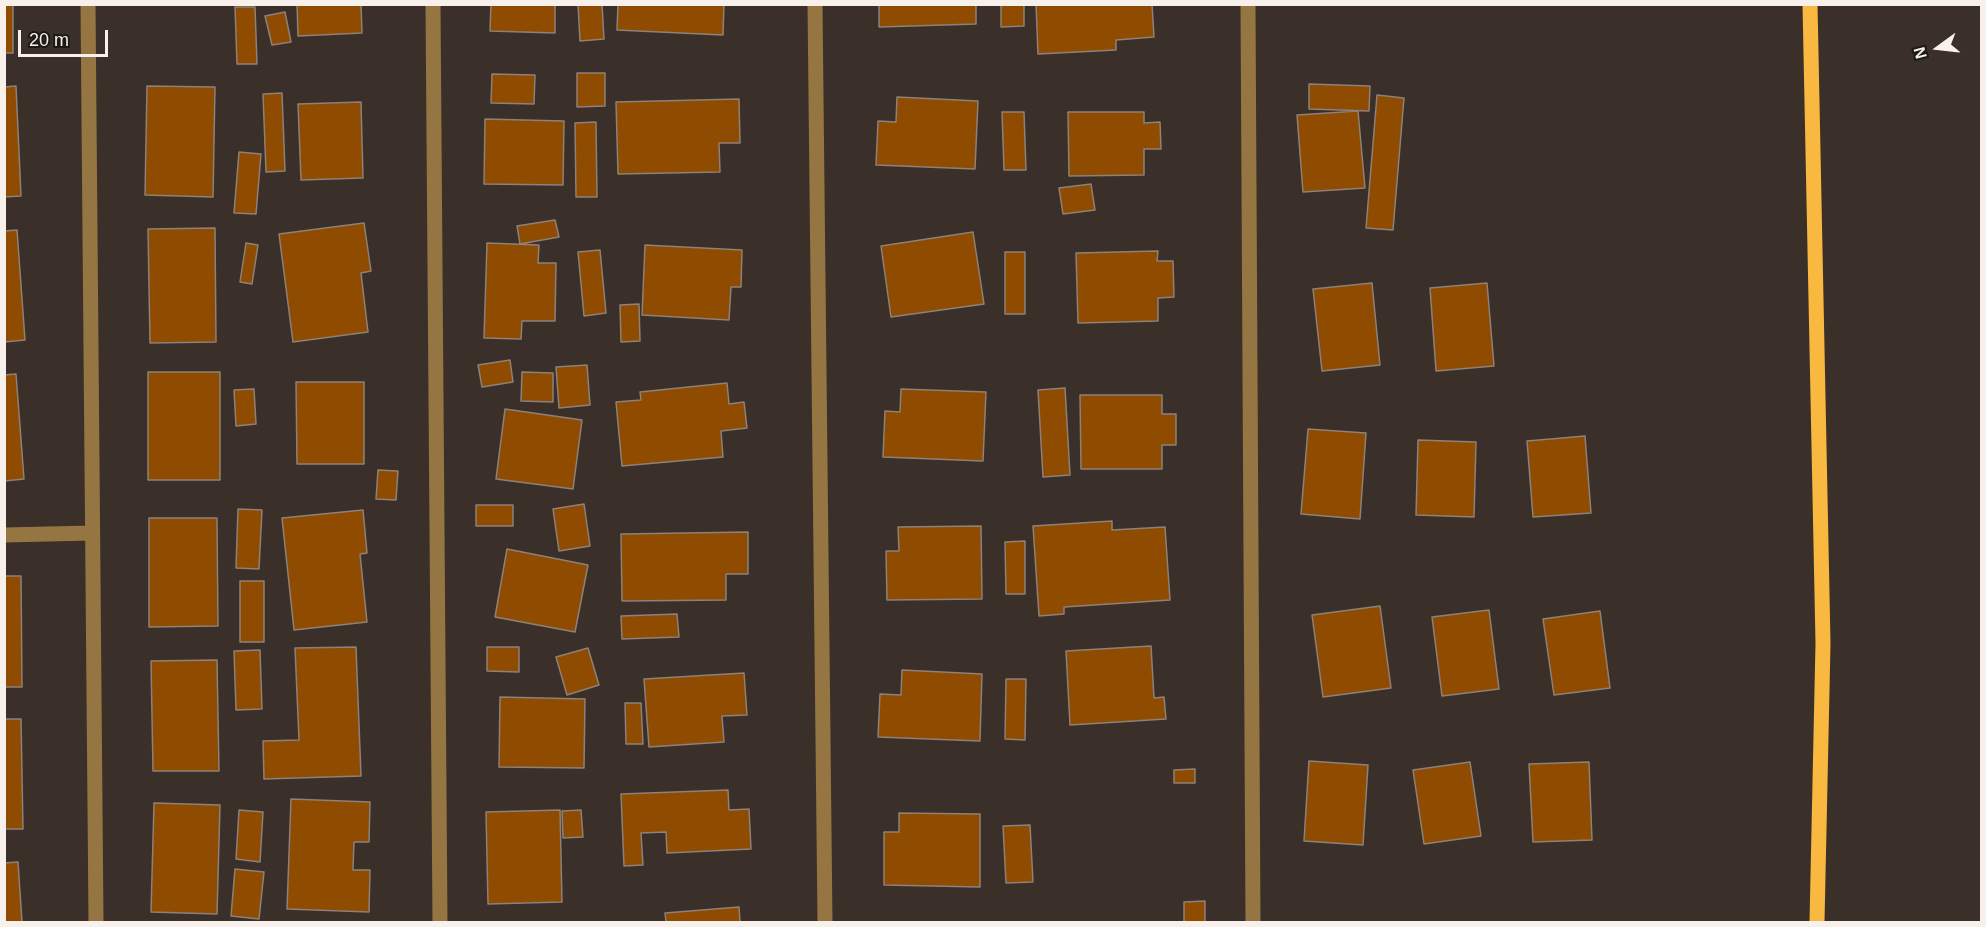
<!DOCTYPE html>
<style>
body{margin:0}
#map{position:relative;width:1986px;height:927px;overflow:hidden;background:#3a3029;font-family:Arial,sans-serif}
canvas{display:block}
.frame{position:absolute;inset:0;border:6px solid #f7f0eb;pointer-events:none}
.north{position:absolute;left:1908px;top:18px;width:60px;height:60px;-webkit-text-stroke:4px #1d1915;paint-order:stroke;rotate:255deg;font-size:16px;font-weight:700;line-height:24px;text-align:center;color:#f7f0eb}
.north::after{content:'';display:block;margin:auto;width:21px;height:27px;background:#f7f0eb;clip-path:polygon(50% 0,100% 100%,50% 72%,0 100%)}
.scale{position:absolute;left:18px;top:30px;width:90px;height:27px;box-sizing:border-box;border:3px solid #f7f0eb;border-top:0;padding-left:8px;font-size:18px;line-height:21px;white-space:nowrap;color:#f7f0eb;-webkit-text-stroke:4px #1d1915;paint-order:stroke}
</style>
<div id="map">
<canvas width="1986" height="927"></canvas>
<div class="frame"></div>
<div class="north">N</div>
<div class="scale">20 m</div>
</div>
<script>
const context = document.querySelector('canvas').getContext('2d');
context.lineJoin = 'round';
function fill(path, color) { context.fillStyle = color; context.fill(path, 'evenodd'); }
function strokePath(path, color, width, dash) { context.strokeStyle = color; context.lineWidth = width; context.lineCap = dash ? 'butt' : 'round'; context.setLineDash(dash || []); context.stroke(path); }
const building = new Path2D(`
 M4,4H13V53H4Z
 M297,4H361L362,33L298,36Z
 M491,4H555V33L490,31Z
 M578,4H602L604,39L580,41Z
 M618,4H724L723,35L617,30Z
 M879,4H976V24L879,27Z
 M1001,4H1024V26L1001,27Z
 M1036,4H1152L1154,37L1116,40V50L1038,54Z
 M235,7H255L257,64H237Z
 M285,12L291,42L272,45L265,16Z
 M577,73H605V106L577,107Z
 M492,74L535,75L534,104L491,103Z
 M1309,84L1370,86L1369,111L1309,109Z
 M16,86L21,196L4,197V87Z
 M147,86L215,87L213,197L145,195Z
 M282,93L285,171L266,172L263,94Z
 M1377,95L1404,98L1393,230L1366,228Z
 M897,97L978,101L975,169L876,165L878,121L896,122Z
 M739,99L740,143H719L720,172L618,174L616,102Z
 M361,102L363,178L301,180L298,104Z
 M1358,111L1365,188L1303,192L1297,115Z
 M1002,112H1024L1026,170H1004Z
 M1068,112H1144V123L1160,122L1161,149H1144V175L1069,176Z
 M485,119L564,121L563,185L484,184Z
 M596,122L597,197H576L575,123Z
 M239,152L261,154L256,214L234,213Z
 M1091,184L1095,210L1063,214L1059,188Z
 M555,220L559,237L520,244L517,226Z
 M364,223L371,271L361,273L368,332L293,342L279,234Z
 M215,228L216,342L150,343L148,229Z
 M17,230L25,340L4,342V231Z
 M973,232L984,304L891,317L881,246Z
 M246,243L258,245L252,284L240,282Z
 M487,243L539,245L538,263H556L555,321H522L521,339L484,338Z
 M645,245L742,250L741,287H731L729,320L642,315Z
 M600,250L606,313L584,316L578,252Z
 M1158,251L1157,261H1173L1174,297L1158,298V321L1078,323L1076,253Z
 M1005,252H1025V314H1005Z
 M1372,283L1380,365L1322,371L1313,289Z
 M1487,283L1494,366L1436,371L1430,288Z
 M639,304L640,341L621,342L620,305Z
 M510,360L513,382L482,387L478,365Z
 M587,365L590,405L559,408L556,367Z
 M148,372H220V480H148Z
 M522,372L553,373V402L521,401Z
 M16,374L24,479L4,481V375Z
 M296,382H364V464H297Z
 M727,383L729,404L744,402L747,428L721,431L723,457L622,466L616,402L641,400L640,392Z
 M1065,388L1070,475L1043,477L1038,390Z
 M254,389L256,424L236,426L234,390Z
 M901,389L986,392L983,461L883,457L885,411L900,412Z
 M1080,395H1162V414H1176V445H1162V469H1081Z
 M505,409L582,420L573,489L496,479Z
 M1308,429L1366,433L1360,519L1301,514Z
 M1585,436L1591,513L1533,517L1527,441Z
 M1418,440L1476,442L1474,517L1416,515Z
 M378,470L398,471L396,500L376,499Z
 M584,504L590,546L559,551L553,509Z
 M476,505H513V526H476Z
 M238,509L262,510L259,569L236,568Z
 M363,510L367,553L360,554L367,622L294,630L282,518Z
 M149,518H217L218,626L149,627Z
 M1112,521V530L1165,527L1170,600L1064,607V614L1039,616L1033,526Z
 M981,526L982,599L887,600L886,551H899L898,527Z
 M748,532V574H726V600L622,601L621,534Z
 M1025,541V594H1006L1005,542Z
 M507,549L588,565L575,632L495,617Z
 M4,576H21L22,687H4Z
 M240,581H264V642H240Z
 M1380,606L1391,688L1323,697L1312,615Z
 M1489,610L1499,689L1442,696L1432,617Z
 M1600,611L1610,688L1554,695L1543,619Z
 M677,614L679,637L622,639L621,616Z
 M1151,646L1154,698L1164,697L1166,719L1070,725L1066,651Z
 M356,647L361,776L264,779L263,741L299,740L295,648Z
 M487,647H519V672L487,671Z
 M588,648L599,685L567,695L556,657Z
 M260,650L262,709L236,710L234,651Z
 M217,660L219,771H153L151,661Z
 M902,670L982,674L980,741L878,737L880,694L901,695Z
 M744,673L747,715L722,716L724,742L649,747L644,679Z
 M1006,679H1026L1025,740L1005,739Z
 M500,697L585,699L584,768L499,767Z
 M625,703H641L643,744H626Z
 M4,719H21L23,829H4Z
 M1309,761L1368,765L1363,845L1304,841Z
 M1470,762L1481,836L1424,844L1413,770Z
 M1589,762L1592,840L1533,842L1529,764Z
 M1195,769V783H1174V770Z
 M728,790L729,810L749,809L751,849L667,853L666,832L641,833L643,865L624,866L621,794Z
 M291,799L370,802L369,842H354L353,870H370L369,912L287,909Z
 M154,803L220,805L217,914L151,912Z
 M239,810L263,812L260,862L236,859Z
 M560,810L562,902L488,904L486,812Z
 M581,810L583,837L563,838L562,811Z
 M899,813L980,814V887L884,885V832H899Z
 M1030,825L1033,882L1006,883L1003,826Z
 M18,862L22,922H4V863Z
 M235,869L264,872L259,919L231,916Z
 M1205,901V922H1184V902Z
 M739,907L740,922H666L665,913Z`);
const minor = new Path2D(`
 M88,4L96,922
 M433,4L440,922
 M815,4L825,922
 M1248,4L1253,922
 M4,535L92,533`);
const major = new Path2D(`
 M1810,4L1823,643L1817,922`);
fill(building, '#8f4b00');
strokePath(building, '#8d8179', 1.5);
strokePath(minor, '#957642', 15);
strokePath(major, '#f9b83f', 15);
</script>
